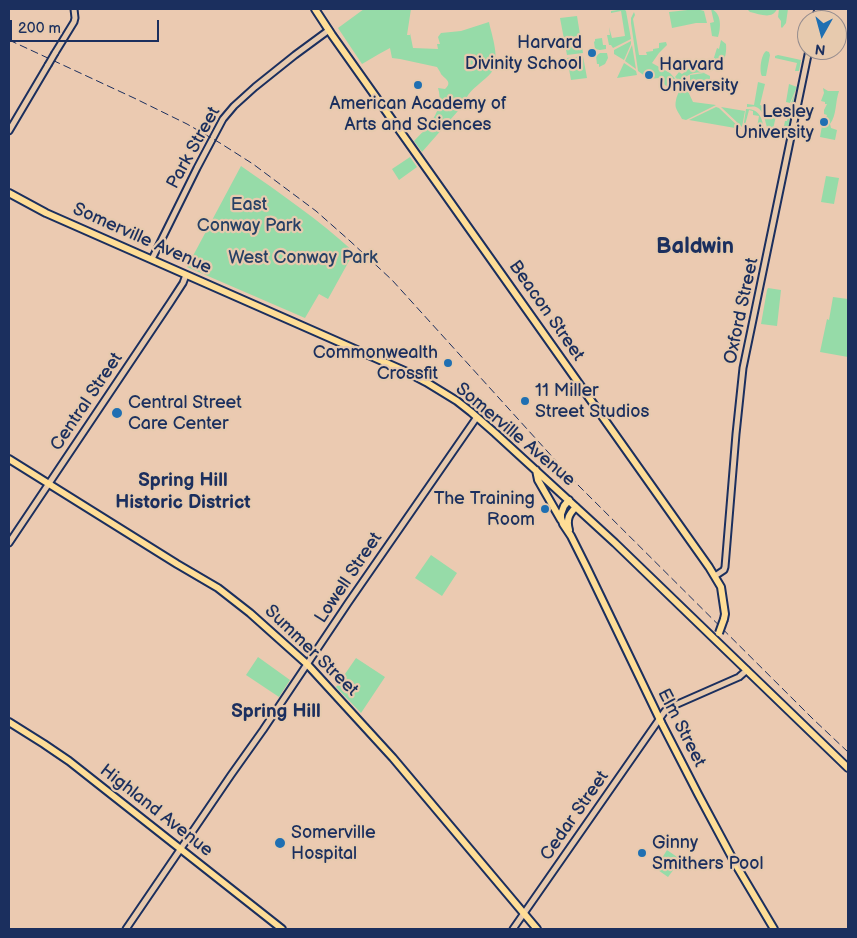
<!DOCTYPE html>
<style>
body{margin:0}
#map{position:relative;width:857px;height:938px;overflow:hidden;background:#ebcab1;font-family:"Balsamiq Sans",sans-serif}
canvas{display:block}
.frame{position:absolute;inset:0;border:10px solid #1b2f5e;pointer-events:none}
.north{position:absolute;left:797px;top:10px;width:50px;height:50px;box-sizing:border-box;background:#e7caae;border:1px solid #958c8e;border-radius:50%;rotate:187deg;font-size:14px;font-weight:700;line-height:20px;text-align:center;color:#1b2f5e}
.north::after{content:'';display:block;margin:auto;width:18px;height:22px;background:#1f6fb2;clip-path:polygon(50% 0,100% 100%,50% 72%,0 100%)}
.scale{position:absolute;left:10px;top:20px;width:149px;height:22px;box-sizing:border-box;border:2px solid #1b2f5e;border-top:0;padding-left:6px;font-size:15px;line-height:18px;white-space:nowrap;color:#1b2f5e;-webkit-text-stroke:4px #e7caae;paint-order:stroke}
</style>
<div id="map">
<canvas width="857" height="938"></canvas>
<div class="frame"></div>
<div class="north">N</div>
<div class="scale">200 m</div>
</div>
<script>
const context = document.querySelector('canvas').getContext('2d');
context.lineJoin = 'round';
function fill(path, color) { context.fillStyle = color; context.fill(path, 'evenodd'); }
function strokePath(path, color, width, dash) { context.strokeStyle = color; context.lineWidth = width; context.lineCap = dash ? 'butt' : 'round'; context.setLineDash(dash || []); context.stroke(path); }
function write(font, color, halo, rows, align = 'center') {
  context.font = font + ' "Balsamiq Sans",sans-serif'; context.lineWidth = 4.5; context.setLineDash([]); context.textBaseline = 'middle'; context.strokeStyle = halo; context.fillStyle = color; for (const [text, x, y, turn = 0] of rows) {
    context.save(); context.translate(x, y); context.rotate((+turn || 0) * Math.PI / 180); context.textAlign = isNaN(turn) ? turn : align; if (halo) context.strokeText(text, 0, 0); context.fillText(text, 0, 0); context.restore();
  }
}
const green = new Path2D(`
 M364,9H411L407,35H410V33L413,48L438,49L437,44H440L438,37L441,33L461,31L489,22C492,37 501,59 491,73C488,77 483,80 479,84C472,90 467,94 465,103L422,152L414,141C428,127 445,110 438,88L445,89C453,82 445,79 441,74C440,71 438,69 437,67L400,59L392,58L390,48L379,54L362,64L338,28Z
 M624,9L626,11L631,39L613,48L611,45H609L607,35H610L609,27L612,38L625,36L621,11L611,13V11Z
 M697,9L704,11L707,23H696L672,28L669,12Z
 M711,9C722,13 721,28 718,37L712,36L710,23L714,22Z
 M747,9H777C772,20 760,14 750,12Z
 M779,9H788L786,23L782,28L781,27V21L778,17Z
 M634,12L635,15L633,19L639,55H647L646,52L653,51V49L659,48V43L666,42L667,45L659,53L652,63L670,73L680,84V86C668,91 666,86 659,78L649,79L638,71L631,23V18Z
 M577,16L583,53L567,55L560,18Z
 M602,38L603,45H606V49L600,50L595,49L594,42L595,41V39Z
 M721,40L726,44C727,57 723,70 708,71L707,66L711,67L717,48L719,49Z
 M631,41V44L624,60L614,54V50Z
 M632,45L636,69L625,61Z
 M766,51L769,52L770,55L766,76H762C759,71 761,55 766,51Z
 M600,53H607L608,58L605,64L599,67V64H597L596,56Z
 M778,55L801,60L799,71H795L797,63L775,58V56Z
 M583,56L587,78L571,80L567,58Z
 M624,63L636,71L637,75L617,78Z
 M702,65L705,66L706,72C693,73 689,72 681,83L675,77L679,72L682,74L691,67Z
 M704,73L710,76V80C705,85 697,82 691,81L690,80V75Z
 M758,82L765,84L760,105L763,106L762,112L773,114V116H776L773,129L783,131L785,121H787L789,108L795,93L787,134L785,136L769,134C766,127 765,110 756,107C753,106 750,107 747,107V104L754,105Z
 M687,83H695L698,85L686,87L693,102L716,105L686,120L682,119C680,115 677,111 676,108C674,100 680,86 687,83Z
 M789,84L797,87L790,103L786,102Z
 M823,88L828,91H839C835,102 837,115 830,124L831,128L837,130L835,140L820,137L823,120H825L827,115L824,114V110L827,104H825V102L821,101L824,93Z
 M716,107L719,108L741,129L689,120Z
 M721,107L745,111L742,127Z
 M746,109C762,109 762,121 765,133L743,129ZM749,110L753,111V115L759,116L757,127H748L745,125Z
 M410,157L417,167L399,180L392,169Z
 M241,166C280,193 319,220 354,252L328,299L319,294L305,318L187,267Z
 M826,176L839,178L834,204L821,202Z
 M768,288L781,290L777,326L761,324L767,290Z
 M833,297L848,299V357L820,352L827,319L829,320Z
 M431,555L457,573L442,596L415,578Z
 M258,657L290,680L279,697L246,675Z
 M356,658L385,677L361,713L336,687Z
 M667,850L680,859L675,867L662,858Z
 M660,860L674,869L668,877L655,868Z`);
const minor = new Path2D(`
 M815,20L818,9
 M55,53L74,22L75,18L74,9
 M9,131L48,65
 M152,259L197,168L223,119L234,106L255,87L295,55L329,30
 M9,543L170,303L183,283L186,275
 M715,576L724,570L725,567L736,434L743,368L809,50
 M126,929L231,775L263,730L348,603L477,417
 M513,929L665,711L673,706L739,677L747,670`);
const major = new Path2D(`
 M315,9L332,35L709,567L721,587L725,614L724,619
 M9,193L46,213L407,372L426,382L457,401L471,412L495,433L615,543L848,768
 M9,459L177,564L218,588L250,613L307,664L393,758L537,929
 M536,470L538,480L561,520
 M569,500L564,506L561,514V518L563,524L571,536L587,568L662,724L698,794L736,865L774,929
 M569,530C566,519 569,514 576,507
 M9,722L44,744L69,761L282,929`);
const rail = new Path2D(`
 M9,40L134,98L187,124L220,143L253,164L316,211L350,241L392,280L576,483L813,719L848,752`);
const minorBridge = new Path2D(`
 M48,65L55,53`);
const majorBridge = new Path2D(`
 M719,633L724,619`);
const markers = [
 [592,53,5,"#1f6fb2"],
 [649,75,5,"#1f6fb2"],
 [418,85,5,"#1f6fb2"],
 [824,122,5,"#1f6fb2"],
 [448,363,5,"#1f6fb2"],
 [525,401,5,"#1f6fb2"],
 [117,413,6,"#1f6fb2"],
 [545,509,5,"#1f6fb2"],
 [280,843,6,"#1f6fb2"],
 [642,853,5,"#1f6fb2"]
];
const poiNames = [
 ["Harvard",582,43,"right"],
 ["Divinity School",582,64,"right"],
 ["Harvard",659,65],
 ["University",659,86],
 ["American Academy of",418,104,"center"],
 ["Arts and Sciences",418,125,"center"],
 ["Lesley",814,112,"right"],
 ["University",814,133,"right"],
 ["Commonwealth",438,353,"right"],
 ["Crossfit",438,374,"right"],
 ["11 Miller",535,391],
 ["Street Studios",535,412],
 ["Central Street",128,403],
 ["Care Center",128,424],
 ["The Training",535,499,"right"],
 ["Room",535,520,"right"],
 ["Somerville",291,833],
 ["Hospital",291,854],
 ["Ginny",652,843],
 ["Smithers Pool",652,864]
];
const streetNames = [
 ["Park Street",194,148,-61],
 ["Somerville Avenue",142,239,24],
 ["Beacon Street",546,311,55],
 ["Oxford Street",742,311,-78],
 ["Central Street",87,402,-56],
 ["Somerville Avenue",515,435,40],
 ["Lowell Street",349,578,-56],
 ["Summer Street",311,651,44],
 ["Elm Street",681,728,63],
 ["Highland Avenue",156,811,38],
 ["Cedar Street",575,816,-55]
];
const parkNames = [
 ["East",249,205],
 ["Conway Park",249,226],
 ["West Conway Park",303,258]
];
const neighbourhoodNames = [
 ["Spring Hill",183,481],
 ["Historic District",183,503],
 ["Spring Hill",276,712]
];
const districtNames = [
 ["Baldwin",695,247]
];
fill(green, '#96dba8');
strokePath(minor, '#1b2f5e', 9);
strokePath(major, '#1b2f5e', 10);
strokePath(minor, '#e7caae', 5);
strokePath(major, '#fedd96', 6);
strokePath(rail, '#1b2f5e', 1, [8, 4]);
strokePath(minorBridge, '#1b2f5e', 9, []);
strokePath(majorBridge, '#1b2f5e', 10, []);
strokePath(minorBridge, '#e7caae', 5);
strokePath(majorBridge, '#fedd96', 6);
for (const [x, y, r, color] of markers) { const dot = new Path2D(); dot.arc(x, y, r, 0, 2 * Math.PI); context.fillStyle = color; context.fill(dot); strokePath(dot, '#e7caae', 2); }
write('18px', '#1b2f5e', '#e7caae', poiNames, 'left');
write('18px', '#1b2f5e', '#e7caae', streetNames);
write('18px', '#274065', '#e7caae', parkNames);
write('bold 19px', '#1b2f5e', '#e7caae', neighbourhoodNames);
write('bold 22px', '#1b2f5e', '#e7caae', districtNames);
</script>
